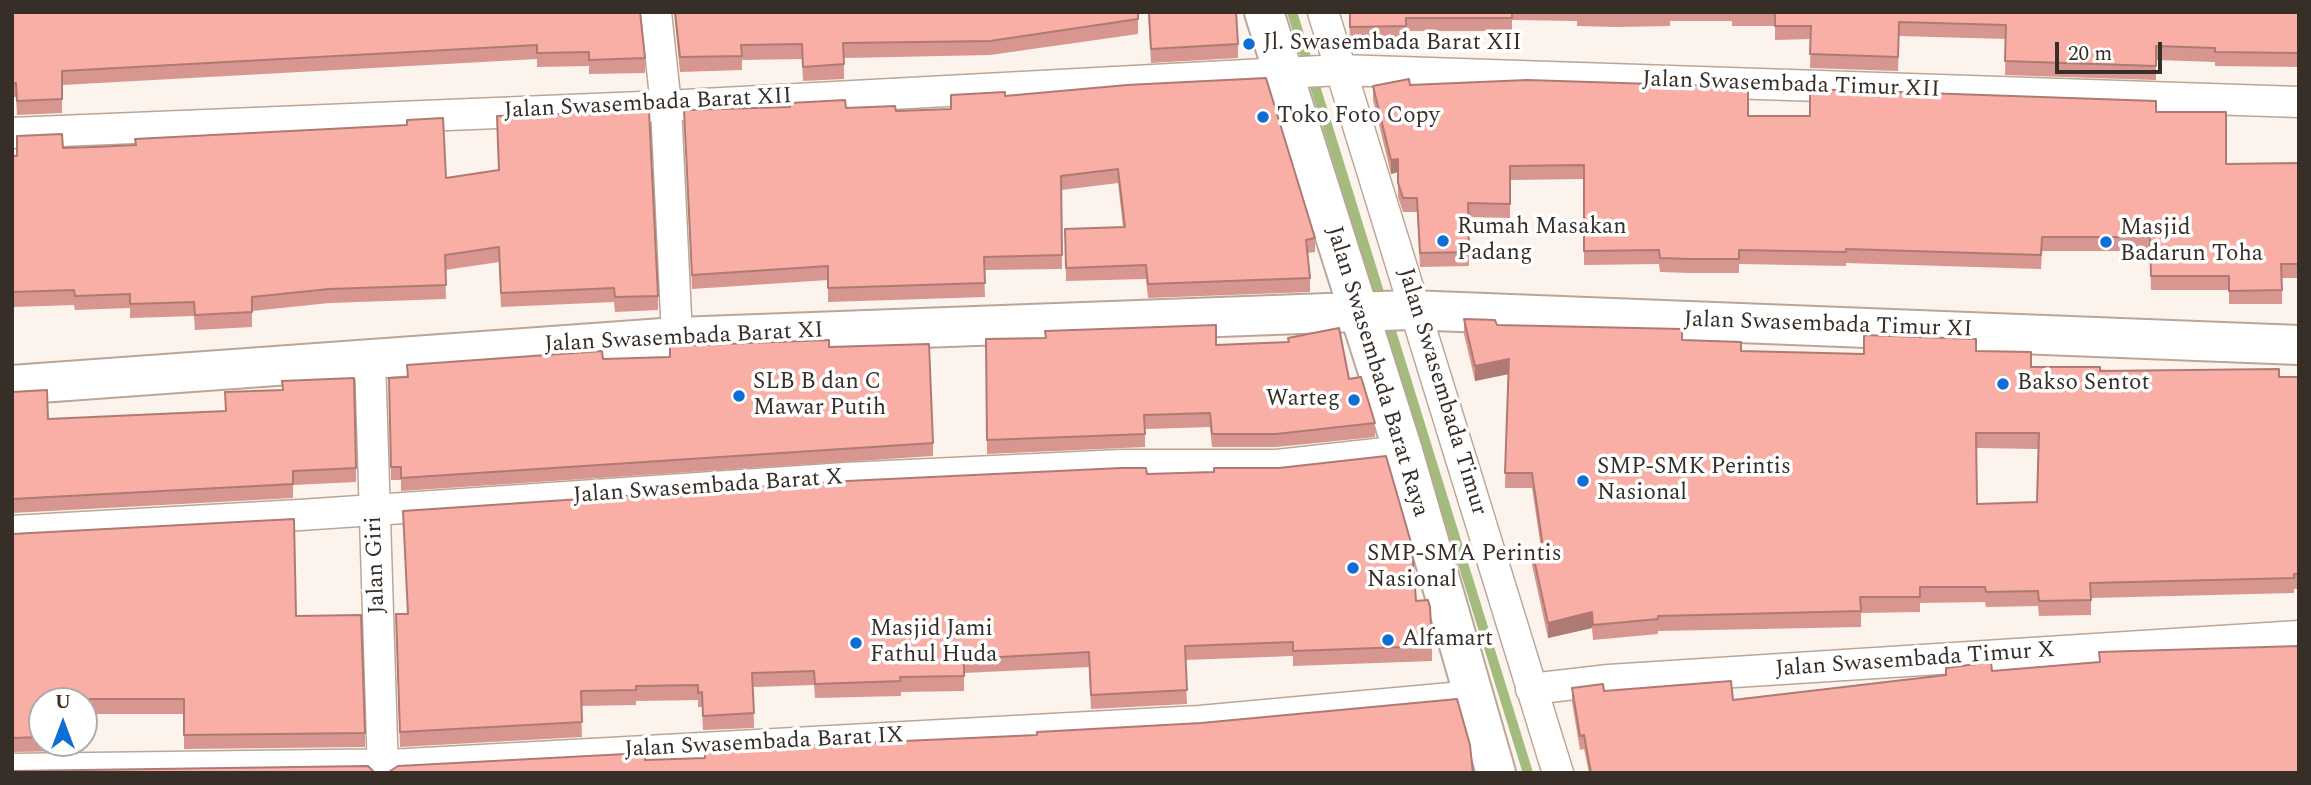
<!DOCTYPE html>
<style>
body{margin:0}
#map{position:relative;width:2311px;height:785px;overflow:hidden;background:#fcf3ec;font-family:Spectral,serif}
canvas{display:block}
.frame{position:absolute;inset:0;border:14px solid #372e28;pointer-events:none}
.north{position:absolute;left:28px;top:687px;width:70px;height:70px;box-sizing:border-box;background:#fff;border:2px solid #afaba9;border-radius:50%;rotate:0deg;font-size:19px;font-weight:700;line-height:28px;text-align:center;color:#372e28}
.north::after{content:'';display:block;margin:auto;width:24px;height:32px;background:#0f6dd6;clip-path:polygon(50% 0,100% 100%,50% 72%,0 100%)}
.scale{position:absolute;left:2055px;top:42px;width:107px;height:32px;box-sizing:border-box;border:4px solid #372e28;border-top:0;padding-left:9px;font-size:21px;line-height:24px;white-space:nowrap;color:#372e28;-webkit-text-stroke:5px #fff;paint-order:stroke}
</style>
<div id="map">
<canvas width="2311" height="785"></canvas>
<div class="frame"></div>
<div class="north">U</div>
<div class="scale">20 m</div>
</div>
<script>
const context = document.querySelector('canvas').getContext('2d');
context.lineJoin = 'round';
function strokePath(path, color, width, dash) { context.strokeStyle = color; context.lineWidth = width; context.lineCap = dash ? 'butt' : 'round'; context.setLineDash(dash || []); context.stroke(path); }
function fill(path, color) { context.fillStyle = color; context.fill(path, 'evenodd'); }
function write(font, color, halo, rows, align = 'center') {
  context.font = font + ' Spectral,serif'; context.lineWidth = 7; context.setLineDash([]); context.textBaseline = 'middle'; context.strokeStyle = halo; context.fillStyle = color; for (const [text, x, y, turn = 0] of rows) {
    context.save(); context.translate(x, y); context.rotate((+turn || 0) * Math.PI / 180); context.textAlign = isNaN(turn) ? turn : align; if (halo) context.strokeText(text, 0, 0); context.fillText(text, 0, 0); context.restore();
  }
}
const stream = new Path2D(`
 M1292,12L1528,773`);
const street = new Path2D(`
 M656,12L666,106L677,337
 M1323,12L1558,773
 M12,133L666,106L1340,70L2299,102
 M370,358L383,773
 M12,531L300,515L846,478L1121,465H1277L1403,451
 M1531,689L1609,680L2299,636
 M12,769L407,764L1200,721L1473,696`);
const secondary = new Path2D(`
 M1264,12L1403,451L1496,773
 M12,385L677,337L1409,310L2299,345`);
const wall = new Path2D(`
 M12,12H640L645,58V73L589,74V66L537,67V59L62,85V113L17,115L16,97H12Z
 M674,12H1138V34L990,55L844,58V79L803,81L802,59L742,60V70L680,72Z
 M1148,12L1238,44V58L1151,63Z
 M1349,12H2299V67L2215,66V62L2156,60V80L2005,75L2006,39L1899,36L1898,71L1810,68L1811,39L1775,40V26H1732V21H1670V26L1618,27L1577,26V21L1512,20V31H1406V40L1350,41Z
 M1410,85L1748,116L2156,112L2226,164L2299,163V278H2282V304H2229V290H2151L2150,251H2042L2041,269L1846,263V266L1739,264V273H1691L1660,272L1659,264L1584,265V179L1510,180V218L1468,217L1469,266L1420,267L1417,212H1403L1398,197V172L1391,174L1373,100V86Z
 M951,95L1005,96L1315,238V252L1307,253L1310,278V292L1148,298L1146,279L1066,281L1065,229L1123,227L1118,183L1061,190L1062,269L984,270L985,297L828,302V280L692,289L684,110L846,108L896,111L951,109Z
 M497,116L658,296V310L615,312L614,302L501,307L499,262L445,270L446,299L329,303L252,311V327L195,330L194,316L130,318V308L75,310L74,305L12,307V156L63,148L446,178L499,170Z
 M1464,319L1497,325L1682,340L1741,351L1864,354L1976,351L2031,367L2299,377V589H2294V593L2091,598V615L2039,616L2038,606L1986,607L1985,602L1920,603V612L1861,613V627L1658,631V634L1593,640L1592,628L1548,638L1532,565V550L1541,548L1532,488H1505L1508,374L1475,381L1464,334ZM1976,448L2038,449L2037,502L1977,504Z
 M1288,338L1349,379L1375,423V437L1276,447H1212L1210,427L1145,429V447L987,454L986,339L1216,345L1288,342Z
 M829,347L933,443V456L401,491V480H391L389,391L407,377L603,359L670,357Z
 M12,392L48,419L226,411L225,392L356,468V482L293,485V498L12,513Z
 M1147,474L1416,601L1432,646V661L1293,666V656L1185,660L1187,704L1091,709L1089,667L964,673V691L901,692V696L815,698L814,685L753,687L754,728L703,730L702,707H698V700L636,701V705L581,706L582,737L400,747L396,629L408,614L403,511Z
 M12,534L296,616L365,733V747L184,749V714H84V701H42V743H76V751L12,752Z
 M1946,668L1992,671L2299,773H1589L1584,749L1580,750L1572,702V688L1604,691L1733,700L1946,675Z`);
const shadedWall = new Path2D(`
 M1398,159V172L1391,174V160Z
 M1509,359V374L1475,381V366Z
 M1592,612V628L1548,638V623Z`);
const building = new Path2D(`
 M12,12H640L645,58L589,60V52L537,53V45L62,71V99L17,101L16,83H12Z
 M675,12H1138V19L990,41L843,43L844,64L803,67L802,44L741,45L742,56L680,57Z
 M1149,12H1236L1238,44L1151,49Z
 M1350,12H1512V18H1406V26L1350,27Z
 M1594,12H1648L1618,13Z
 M1732,12H2299V53L2215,52V48L2156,46V66L2005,61L2006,25L1899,22L1898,57L1810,54L1811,26H1775V12Z
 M1266,78L1315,238L1306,240L1310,278L1148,284L1146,265L1066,268L1065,229L1125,227L1118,169L1061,176L1062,255L984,257L985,283L828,288V266L692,275L684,110L790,107V103L845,100L846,108L895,106L896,111L951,109V95L1005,92V96L1127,85Z
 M1409,79L1410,85L1527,80L1748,87V116H1810V89L2156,101V112H2226V164L2299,163V264H2281L2282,290L2229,291V276H2151L2150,237H2042L2041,255L1846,249V252L1739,250V259H1691L1660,258L1659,250L1584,251V165L1510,166V204L1468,203L1469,252L1420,253L1417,198H1403L1398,183V159L1391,160L1373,86Z
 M649,111L658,296L615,297L614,288L501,293L499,247L445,255L446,285L329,289L252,297V312L195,315L194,302L130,304V294L75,296L74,290L12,292V156H17V136L62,134L63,148L94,147L136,145L135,139L407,125V120L443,118L446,178L499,170L497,116Z
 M1464,319L1495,320L1497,325L1682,329V340L1741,342V351L1864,354V335L1976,339V351L2031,352V367H2100V371L2279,369V377H2299V574H2294V578L2090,583L2091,600L2039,601L2038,591L1986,592L1985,587H1920V597H1860L1861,611L1658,616V619L1593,625L1592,612L1548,623L1532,550L1543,547L1532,473H1505L1509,359L1475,366ZM1976,433H2039L2037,502L1977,504Z
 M1216,325V345L1289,342L1288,338L1339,328L1349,379L1361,377L1375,423L1276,434H1212L1210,413L1144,415L1145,434L987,440L986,339L1046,338L1045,331Z
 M829,340V347L929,344L933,443L401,478V467H391L389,378L408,377L407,365L602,351L603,359L670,357V346Z
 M354,378L356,468L293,471V484L12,499V392L47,390L48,419L226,411L225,392L283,390L282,381Z
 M1386,456L1412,546L1416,601L1428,600L1430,607L1432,646L1293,651V642L1185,646L1187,690L1091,695L1089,652L964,659V676L900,677L901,681L815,684L814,671L752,673L754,713L703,716L702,692L698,693V685L636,686V690L581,691L582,722L400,732L396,614H408L403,511L847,481L1121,468H1146L1147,474L1214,472V468H1279Z
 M294,519L296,616L361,615L365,733L184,735V699H76V701H42V737L12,738V534Z
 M2299,646V773H1591L1584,735L1580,736L1572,688L1603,684L1604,691L1731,681L1733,700L1946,675V668L1991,662L1992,671L2100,662L2099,652Z
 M1457,699L1470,745L1473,773H387L398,766L645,753V760L705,758V750L1037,735V732L1201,723Z
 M368,766L375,773H12V771Z`);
const markers = [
 [1249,44,7,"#0f6dd6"],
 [1263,117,7,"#0f6dd6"],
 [1443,241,7,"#0f6dd6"],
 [2106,242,7,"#0f6dd6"],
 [2003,384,7,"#0f6dd6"],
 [739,396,7,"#0f6dd6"],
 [1354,400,7,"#0f6dd6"],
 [1583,481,7,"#0f6dd6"],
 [1353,568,7,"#0f6dd6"],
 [1388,640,7,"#0f6dd6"],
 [856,643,7,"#0f6dd6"]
];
const poiNames = [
 ["Jl. Swasembada Barat XII",1263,44],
 ["Toko Foto Copy",1277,117],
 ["Rumah Masakan",1457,228],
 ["Padang",1457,254],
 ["Masjid",2120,229],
 ["Badarun Toha",2120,255],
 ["SLB B dan C",753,383],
 ["Mawar Putih",753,409],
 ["Bakso Sentot",2017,384],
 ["Warteg",1340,400,"right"],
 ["SMP-SMK Perintis",1597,468],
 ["Nasional",1597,494],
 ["SMP-SMA Perintis",1367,555],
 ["Nasional",1367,581],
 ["Masjid Jami",870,630],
 ["Fathul Huda",870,656],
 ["Alfamart",1402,640]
];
const streetNames = [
 ["Jalan Swasembada Timur XII",1791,86,2],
 ["Jalan Swasembada Barat XII",648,105,-3],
 ["Jalan Swasembada Timur XI",1828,326,2],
 ["Jalan Swasembada Barat XI",684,339,-3],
 ["Jalan Swasembada Barat Raya",1376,372,73],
 ["Jalan Swasembada Timur",1441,392,73],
 ["Jalan Swasembada Barat X",708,488,-4],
 ["Jalan Giri",377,565,-92],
 ["Jalan Swasembada Timur X",1915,661,-4],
 ["Jalan Swasembada Barat IX",764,744,-3]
];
strokePath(stream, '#a3bc7d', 10);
strokePath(street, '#bba696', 33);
strokePath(secondary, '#bba696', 42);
strokePath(street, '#fff', 30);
strokePath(secondary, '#fff', 38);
fill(wall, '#d7968f');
fill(shadedWall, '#af7a74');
fill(building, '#faafa6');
strokePath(building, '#af7a74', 2);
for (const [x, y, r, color] of markers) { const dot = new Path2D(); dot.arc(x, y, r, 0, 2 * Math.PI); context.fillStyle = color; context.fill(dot); strokePath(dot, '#fff', 2.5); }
write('23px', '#372e28', '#fff', poiNames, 'left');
write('23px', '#372e28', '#fff', streetNames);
</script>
